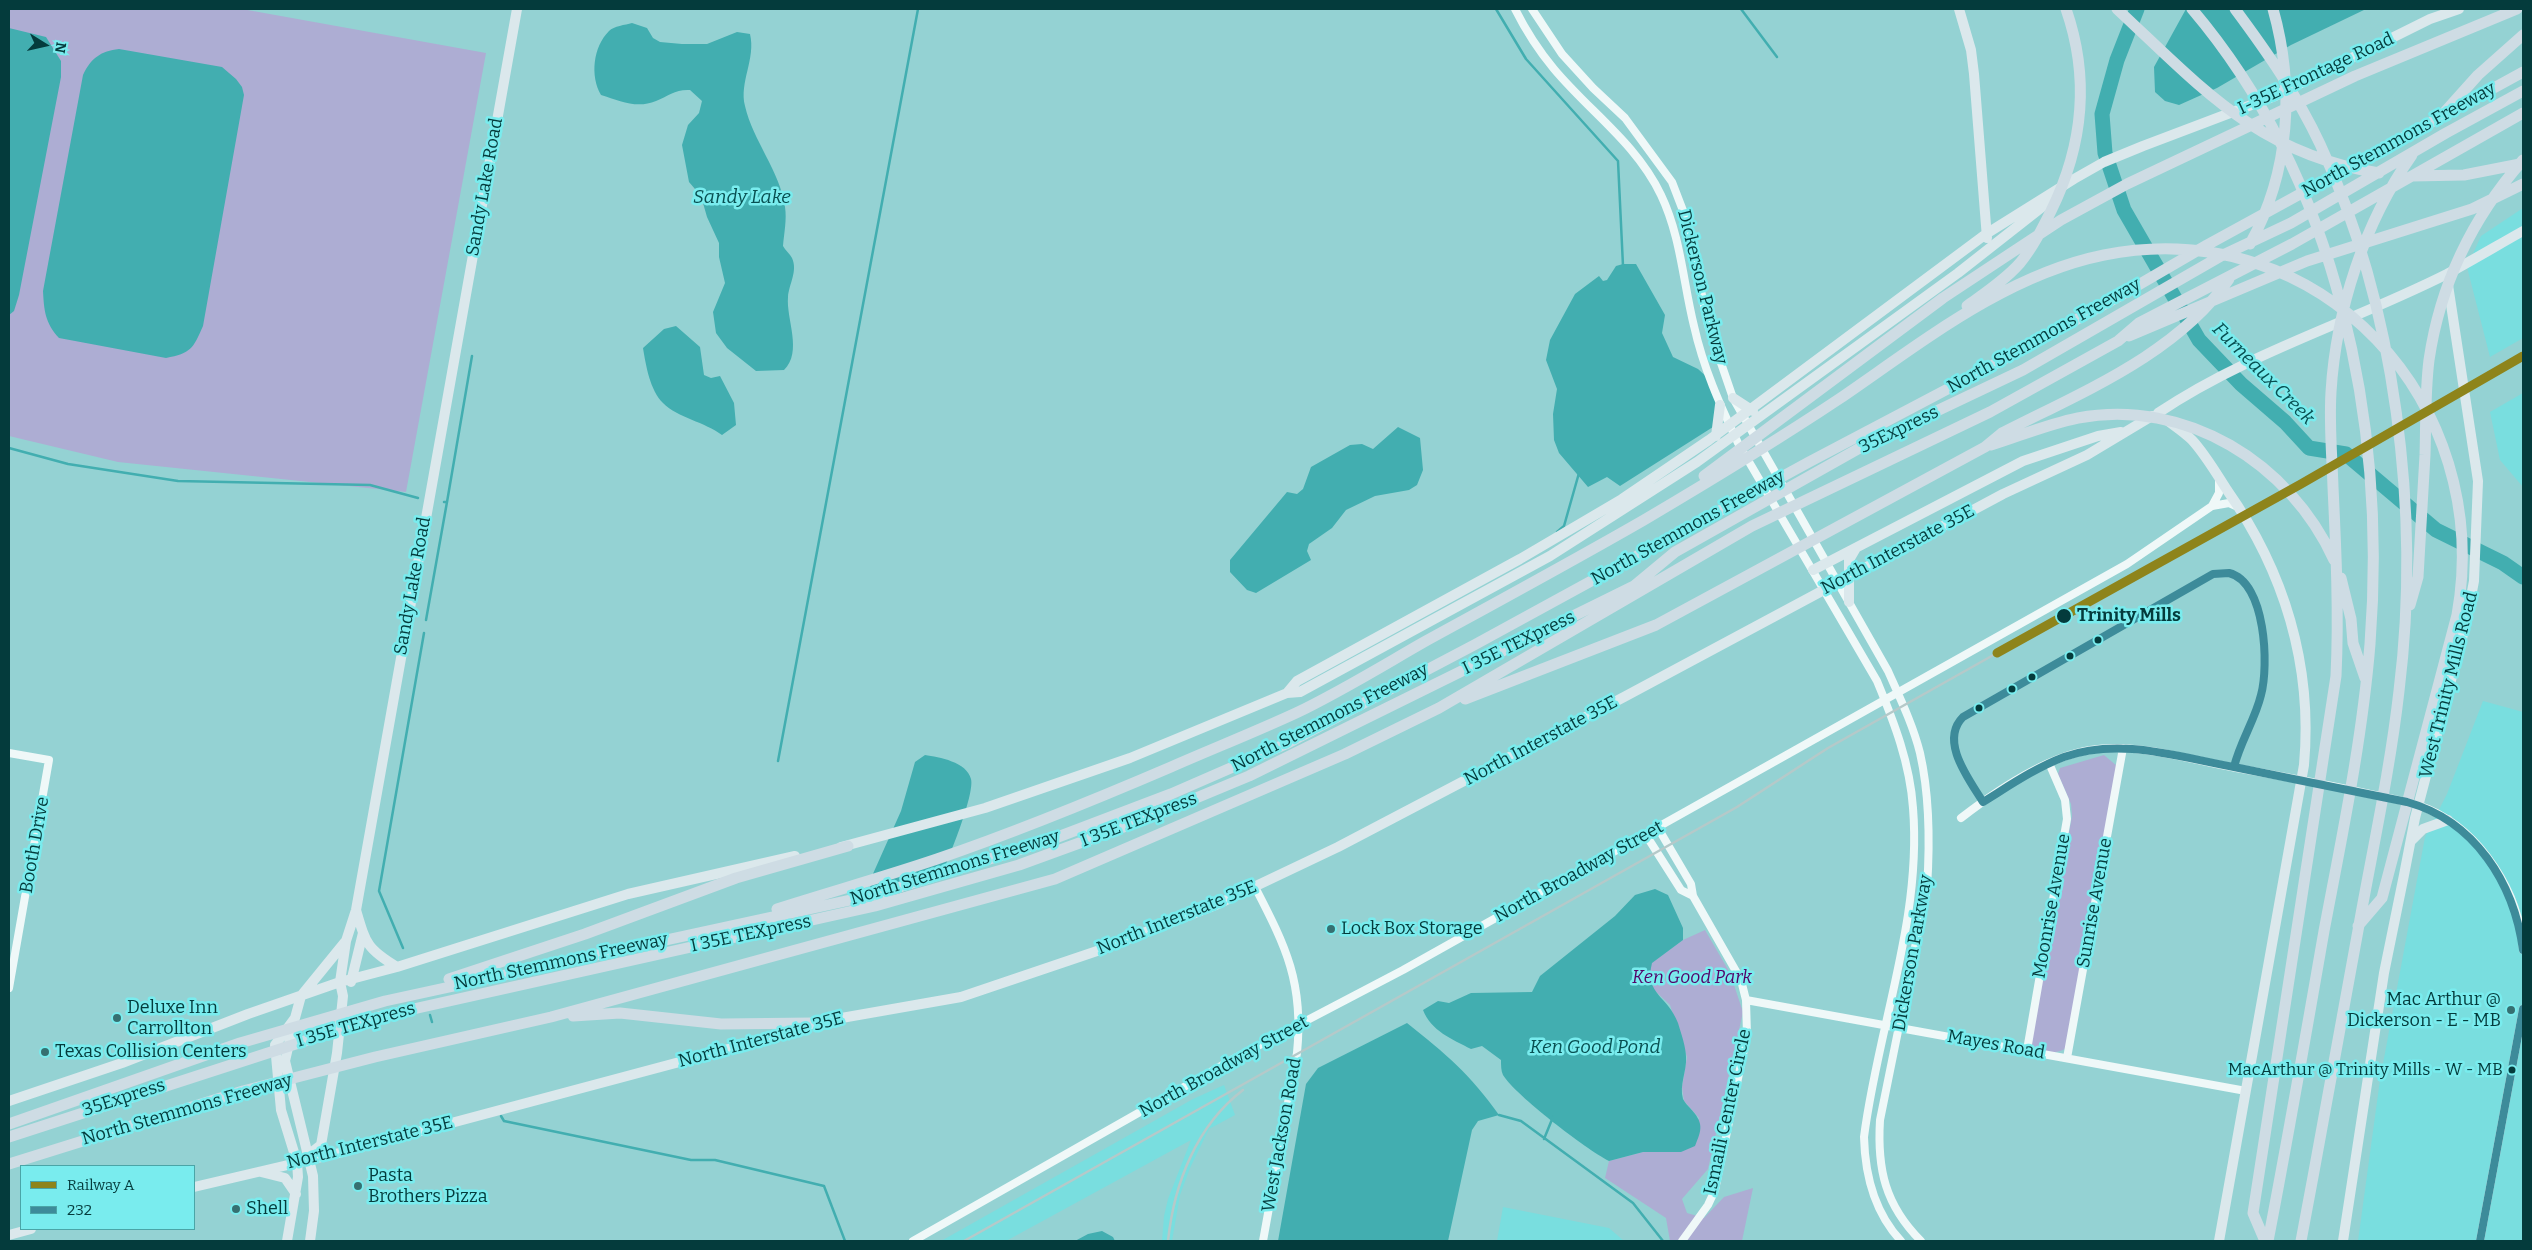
<!DOCTYPE html>
<style>
body{margin:0}
#map{position:relative;width:2532px;height:1250px;overflow:hidden;background:#94d2d3;font-family:Bitter,serif}
canvas{display:block}
.frame{position:absolute;inset:0;border:10px solid #043b3c;pointer-events:none}
.legend{position:absolute;left:20px;top:1165px;width:175px;height:65px;box-sizing:border-box;background:#79ecee;border:1px solid #4aa5a7;margin:0;padding:6px 9px;list-style:none;font-size:15px;color:#043b3c}
.legend li{display:flex;align-items:center;gap:10px;height:25px}
.legend b{width:25px;border:1px solid #4aa5a7}
.north{position:absolute;left:20px;top:20px;width:50px;height:50px;-webkit-text-stroke:4px #79ecee;paint-order:stroke;rotate:100deg;font-size:14px;font-weight:700;line-height:20px;text-align:center;color:#043b3c}
.north::after{content:'';display:block;margin:auto;width:18px;height:22px;background:#043b3c;clip-path:polygon(50% 0,100% 100%,50% 72%,0 100%)}
</style>
<div id="map">
<canvas width="2532" height="1250"></canvas>
<div class="frame"></div>
<ul class="legend">
<li><b style="height:6px;background:#8e841b"></b>Railway A</li>
<li><b style="height:6px;background:#3d8b9a"></b>232</li>
</ul>
<div class="north">N</div>
</div>
<script>
const context = document.querySelector('canvas').getContext('2d');
context.lineJoin = 'round';
function fill(path, color) { context.fillStyle = color; context.fill(path, 'evenodd'); }
function strokePath(path, color, width, dash) { context.strokeStyle = color; context.lineWidth = width; context.lineCap = dash ? 'butt' : 'round'; context.setLineDash(dash || []); context.stroke(path); }
function write(font, color, halo, rows, align = 'center') {
  context.font = font + ' Bitter,serif'; context.lineWidth = 5; context.setLineDash([]); context.textBaseline = 'middle'; context.strokeStyle = halo; context.fillStyle = color; for (const [text, x, y, turn = 0] of rows) {
    context.save(); context.translate(x, y); context.rotate((+turn || 0) * Math.PI / 180); context.textAlign = isNaN(turn) ? turn : align; if (halo) context.strokeText(text, 0, 0); context.fillText(text, 0, 0); context.restore();
  }
}
const built = new Path2D(`
 M2523,208V338L2490,357L2467,267L2481,236Z
 M2523,393V487L2500,460L2490,412Z
 M2483,701L2523,712V1241H2358L2380,1080L2425,837L2447,794Z
 M1224,1085L1235,1115L1209,1129L1190,1168L1180,1195L1172,1241H1162L1164,1216L1168,1199L1191,1140L1006,1241H941L1193,1099Z
 M1503,1207L1609,1228L1624,1241H1497Z`);
const green = new Path2D(`
 M9,9H242L486,53L406,492L118,462L9,436Z
 M2104,755L2117,766L2066,1048C2057,1055 2043,1052 2033,1048L2031,1040L2072,816L2071,804L2058,774L2060,768Z
 M1705,930L1730,973L1743,1012L1708,1169L1682,1199L1687,1213L1704,1218L1724,1197L1753,1188L1742,1241H1670L1666,1218L1605,1178L1609,1161L1643,1152H1681L1699,1118L1684,1101L1682,1087L1687,1057L1670,1005L1653,989L1649,975L1651,963L1683,940Z`);
const water = new Path2D(`
 M2186,9H2366L2291,45L2217,88L2179,105L2165,101L2155,92L2154,67Z
 M632,23L647,28L653,38L660,42L682,44H707L737,32L750,34C756,59 739,82 745,106C753,141 780,171 785,207C787,219 784,234 783,246C785,250 790,254 792,258C798,271 789,284 788,297C786,319 803,352 784,370L756,371L727,348L716,333L713,312L725,283L719,257V243L707,217L701,196L689,182L682,145L688,125L699,113L702,101L690,90C676,89 668,96 656,101C637,109 620,101 601,95C590,76 593,47 609,31C614,26 625,25 632,23Z
 M9,28L46,37L61,61V77L19,295L14,311L9,315Z
 M119,49L222,67L236,79L242,87L244,95L203,326C193,349 191,353 166,358L59,338C45,323 44,310 43,291L83,75C91,58 101,51 119,49Z
 M1623,264H1636L1665,315L1662,333L1673,357L1698,369L1709,379L1724,420L1620,486L1607,477L1588,487L1559,453L1554,440L1553,414L1557,389L1546,360L1550,340L1575,294L1599,276L1603,281L1607,280L1616,266Z
 M676,326L700,347L704,375L711,378L720,376L734,403L736,425L722,435C705,422 678,418 663,403C650,390 646,366 643,348L664,329Z
 M1398,427L1420,438L1423,470L1417,485L1409,490L1375,496L1346,510L1332,528L1309,544L1307,551L1311,560L1256,593L1247,590L1230,572V560L1287,492L1297,494L1303,489L1311,467L1350,445L1362,444L1373,449Z
 M925,755C939,757 967,762 971,779C975,795 947,862 940,879L884,899L872,895L870,889L872,876L901,811L915,762Z
 M1655,889L1668,895L1683,928V940L1652,963C1644,994 1668,996 1678,1023C1681,1033 1686,1047 1686,1057C1687,1071 1679,1085 1683,1099C1685,1103 1688,1106 1690,1108C1704,1123 1702,1129 1695,1146L1681,1152H1643L1609,1161C1586,1149 1516,1096 1503,1075C1501,1071 1501,1065 1501,1060L1482,1046L1471,1049C1452,1039 1431,1031 1423,1010L1438,1001L1449,1003L1471,993L1532,992L1540,976L1615,916L1635,895Z
 M1407,1023C1446,1054 1470,1074 1499,1115L1478,1121L1472,1130L1448,1241H1278L1306,1084L1318,1068Z
 M1102,1231L1113,1237L1115,1241H1075L1088,1234Z`);
const stream = new Path2D(`
 M1496,9L1526,59L1618,161L1623,266
 M1741,9L1777,57
 M9,448L68,464L178,481L370,485L418,498
 M444,502H447L472,356
 M1557,532L1564,526L1579,473
 M426,620L447,502
 M778,761L918,9
 M403,948L379,891L424,633
 M430,1015L432,1022
 M1499,1115L1521,1121L1633,1203L1663,1241
 M501,1116L504,1121L691,1160H715L824,1186L845,1241
 M1544,1139L1553,1117`);
const river = new Path2D(`
 M2137,9L2117,60L2102,114L2105,153L2124,210L2199,340L2241,384L2285,422L2309,448L2346,454L2436,530L2503,563L2523,577`);
const minor = new Path2D(`
 M1515,9C1525,29 1539,51 1554,69C1590,112 1636,143 1661,195C1681,237 1683,282 1694,326C1703,367 1720,405 1738,443L1877,681C1894,722 1910,763 1913,808C1922,920 1878,1027 1864,1137C1865,1176 1874,1212 1901,1241
 M1532,9L1562,54L1593,88L1625,118L1672,182L1687,221L1708,325L1733,398L1888,671C1900,698 1913,725 1920,753C1930,797 1930,843 1927,888L1880,1120C1877,1169 1885,1205 1921,1241
 M2212,506L2219,493V480
 M9,753L49,760L9,988
 M1961,818C1996,791 2046,757 2090,750C2138,742 2189,760 2236,768C2281,776 2325,784 2370,794C2389,798 2410,801 2428,809C2481,832 2520,893 2523,950
 M1658,828L1691,884L1693,896L1741,980L1746,1000L1747,1035L1715,1190L1708,1205L1682,1241
 M1646,835L1681,890L1693,896
 M1255,887C1286,947 1304,983 1297,1053L1263,1241
 M1746,1000L2246,1091
 M2027,1050L2067,819L2065,800L2049,763
 M2067,1058L2123,748
 M913,1241L1235,1058L1403,970L2127,564L2212,506L2229,503L2238,507
 M2480,1241L2523,1009`);
const major = new Path2D(`
 M1959,9L1971,50L1974,74L1987,238
 M1733,398L1753,411
 M2158,413C2247,353 2352,322 2447,274C2473,260 2498,245 2523,231
 M2168,421C2176,427 2185,433 2192,440C2205,454 2216,473 2227,490C2284,571 2313,665 2304,765L2219,1241
 M1716,436L1720,405
 M1813,570L2023,461L2098,436L2121,432
 M1849,602V560L1856,548
 M1287,693L1300,692L1550,556L1697,462L1958,273L2051,200
 M2411,841L2423,829L2448,820
 M841,847L985,808L1130,758L1287,693L1297,681L1520,559L1622,499L1709,440L1986,234L2074,179L2104,162L2143,146L2275,96L2430,19L2459,9
 M356,910C366,944 367,949 397,967
 M351,982L363,933
 M294,1022L285,1061L313,1176L314,1211L310,1241
 M9,1101L122,1063L248,1014L340,982L397,967L628,894L795,856
 M307,1156L321,1145L337,1053L343,996L340,982L346,941L356,910L517,9
 M261,1172L285,1178L296,1194
 M194,1187L339,1153L788,1033L813,1023L961,997L1097,951L1218,904L1338,847L1624,697L2003,494L2087,455L2152,416
 M9,1235L31,1229
 M287,1241L298,1177L297,1162L281,1110L275,1045L295,1018L301,996L345,942
 M2343,1241L2384,973L2404,875L2415,818L2466,623L2474,581L2478,481L2448,285`);
const highway = new Path2D(`
 M2117,9C2202,88 2258,154 2379,173
 M2192,9C2338,181 2387,424 2370,644C2362,741 2342,836 2324,931C2306,1034 2288,1138 2268,1241
 M2235,9C2267,52 2297,95 2320,144C2396,307 2421,514 2399,691C2390,770 2373,847 2359,925C2339,1031 2321,1136 2301,1241
 M2443,114L2478,75L2523,35
 M2412,176L2464,175L2520,164
 M2250,244C2290,172 2295,87 2273,9
 M1967,306C1985,293 2005,280 2020,263C2033,247 2042,229 2051,211C2083,146 2090,78 2066,9
 M2129,336L2307,261L2472,209L2523,184
 M1991,445C2020,436 2048,424 2078,418C2186,398 2290,463 2334,560
 M1704,476L1943,298L2061,220L2127,184L2355,76L2517,9
 M2341,578L2351,619L2353,643L2365,678
 M2410,605L2418,577C2420,536 2423,496 2425,455C2426,424 2425,392 2429,360C2440,285 2473,217 2523,160
 M1465,699L1656,625L1985,447L2002,433C2082,392 2177,354 2229,279
 M777,909C830,892 884,877 937,859C1016,832 1094,800 1171,767C1212,749 1255,732 1296,713C1340,692 1382,666 1424,642C1497,602 1571,562 1644,520C1710,481 1776,441 1839,399C1921,343 2005,275 2104,255C2322,212 2495,404 2457,615L2382,898L2358,926
 M449,979L585,934L736,878L848,846
 M573,1016L620,1013L721,1024L813,1023
 M9,1124L240,1043L385,1001L878,894L1050,840L1171,794L1288,743L1476,644L1809,462L1997,363L2116,298L2207,245L2523,72
 M9,1137L382,1016L875,906L1019,865L1148,818L1249,776L1634,586L1675,552L1865,445L2023,370L2221,256L2291,223L2446,133L2523,91
 M9,1164L243,1091L375,1057L551,1017L1055,879L1345,754L1439,708L1752,526L1990,412L2118,341L2139,323L2292,244L2523,113
 M2265,1241L2253,1213L2336,676C2339,613 2336,550 2333,487C2332,455 2329,424 2331,392C2336,310 2364,223 2412,155`);
const rail = new Path2D(`
 M964,1241L1737,807L1828,748L1997,653
 M1168,1241C1174,1184 1196,1126 1243,1090`);
const bus1 = new Path2D(`
 M2229,573C2266,582 2269,666 2261,695C2255,720 2240,742 2234,767C2178,757 2120,737 2064,757C2035,768 2009,786 1983,802C1969,779 1939,741 1963,717L2213,574Z
 M2234,767L2407,802C2475,821 2514,883 2523,950
 M2480,1241L2523,1009`);
const rail1 = new Path2D(`
 M1997,653L2301,484L2523,356`);
const markers = [
 [2064,616,8,"#043b3c"],
 [2098,640,4.5,"#043b3c"],
 [2070,656,4.5,"#043b3c"],
 [2032,677,4.5,"#043b3c"],
 [2012,689,4.5,"#043b3c"],
 [1979,708,4.5,"#043b3c"],
 [1331,929,5,"#367071"],
 [2511,1010,5,"#367071"],
 [117,1018,5,"#367071"],
 [45,1052,5,"#367071"],
 [2512,1070,4.5,"#043b3c"],
 [358,1186,5,"#367071"],
 [236,1209,5,"#367071"]
];
const busNames = [
 ["MacArthur @ Trinity Mills - W - MB",2503,1070]
];
const streetNames = [
 ["I-35E Frontage Road",2316,74,-25],
 ["North Stemmons Freeway",2399,140,-29],
 ["Sandy Lake Road",485,187,-80],
 ["Dickerson Parkway",1702,287,76],
 ["North Stemmons Freeway",2044,336,-29],
 ["35Express",1899,430,-26],
 ["North Stemmons Freeway",1688,528,-29],
 ["North Interstate 35E",1898,550,-28],
 ["Sandy Lake Road",413,586,-80],
 ["I 35E TEXpress",1519,643,-26],
 ["West Trinity Mills Road",2449,685,-76],
 ["North Stemmons Freeway",1330,718,-27],
 ["North Interstate 35E",1541,741,-28],
 ["I 35E TEXpress",1139,820,-21],
 ["Booth Drive",35,845,-80],
 ["North Stemmons Freeway",955,868,-17],
 ["North Broadway Street",1579,872,-29],
 ["Sunrise Avenue",2095,903,-80],
 ["Moonrise Avenue",2052,906,-80],
 ["North Interstate 35E",1177,918,-22],
 ["I 35E TEXpress",751,934,-12],
 ["Dickerson Parkway",1913,953,-80],
 ["North Stemmons Freeway",561,962,-12],
 ["I 35E TEXpress",356,1025,-16],
 ["North Interstate 35E",761,1040,-15],
 ["Mayes Road",1996,1045,10],
 ["North Broadway Street",1224,1067,-29],
 ["35Express",124,1098,-18],
 ["North Stemmons Freeway",187,1110,-16],
 ["Ismaili Center Circle",1728,1112,-78],
 ["West Jackson Road",1282,1135,-80],
 ["North Interstate 35E",370,1143,-14]
];
const stopNames = [
 ["Trinity Mills",2077,616]
];
const poiNames = [
 ["Lock Box Storage",1341,929],
 ["Mac Arthur @",2501,1000,"right"],
 ["Dickerson - E - MB",2501,1021,"right"],
 ["Deluxe Inn",127,1008],
 ["Carrollton",127,1029],
 ["Texas Collision Centers",55,1052],
 ["Pasta",368,1176],
 ["Brothers Pizza",368,1197],
 ["Shell",246,1209]
];
const parkNames = [
 ["Ken Good Park",1692,978]
];
const waterNames = [
 ["Sandy Lake",742,198],
 ["Furneaux Creek",2263,374,45],
 ["Ken Good Pond",1595,1048]
];
fill(built, '#79dedf');
fill(green, '#adadd3');
fill(water, '#42aeb0');
strokePath(stream, '#42aeb0', 2.5);
strokePath(river, '#42aeb0', 15);
strokePath(minor, '#eff8f8', 8);
strokePath(major, '#dbe8ec', 10);
strokePath(highway, '#cedce4', 11);
strokePath(rail, '#b5c9c9', 2.5);
strokePath(bus1, '#3d8b9a', 8);
strokePath(rail1, '#8e841b', 9);
for (const [x, y, r, color] of markers) { const dot = new Path2D(); dot.arc(x, y, r, 0, 2 * Math.PI); context.fillStyle = color; context.fill(dot); strokePath(dot, '#79ecee', 2); }
write('17px', '#043b3c', '#79ecee', busNames, 'right');
write('18px', '#043b3c', '#79ecee', streetNames);
write('bold 18px', '#043b3c', '#79ecee', stopNames, 'left');
write('18px', '#043b3c', '#79ecee', poiNames, 'left');
write('italic 18px', '#540268', '#79ecee', parkNames);
write('italic 19px', '#084f51', '#79ecee', waterNames);
</script>
